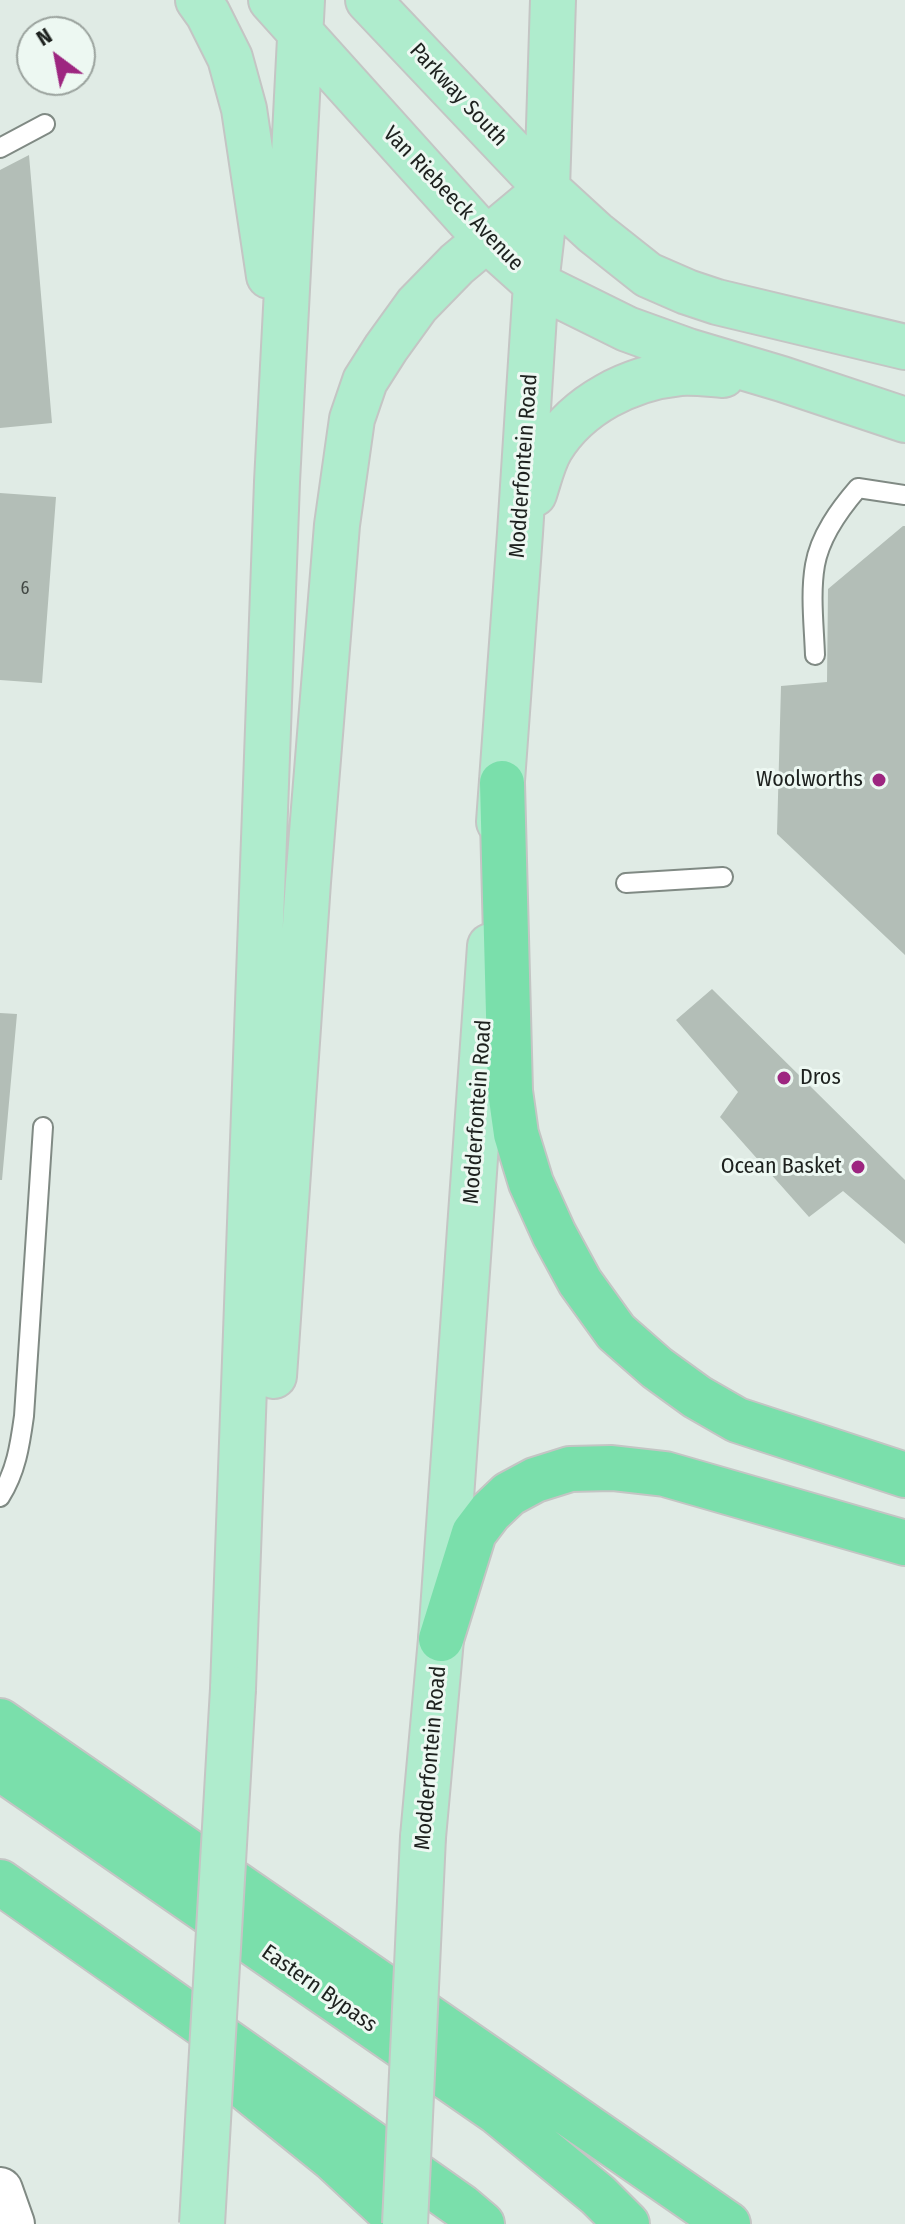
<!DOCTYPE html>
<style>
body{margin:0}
#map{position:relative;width:905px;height:2224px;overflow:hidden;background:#e0ebe5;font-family:"Fira Sans Condensed",sans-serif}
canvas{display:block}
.north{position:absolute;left:16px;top:16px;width:80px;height:80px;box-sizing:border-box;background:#edf8f2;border:2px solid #9aa29d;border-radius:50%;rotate:328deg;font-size:22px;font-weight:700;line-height:32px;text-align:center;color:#1d211e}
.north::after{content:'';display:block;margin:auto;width:28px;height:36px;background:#9d2680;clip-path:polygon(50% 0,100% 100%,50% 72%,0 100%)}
</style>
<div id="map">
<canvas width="905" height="2224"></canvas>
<div class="north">N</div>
</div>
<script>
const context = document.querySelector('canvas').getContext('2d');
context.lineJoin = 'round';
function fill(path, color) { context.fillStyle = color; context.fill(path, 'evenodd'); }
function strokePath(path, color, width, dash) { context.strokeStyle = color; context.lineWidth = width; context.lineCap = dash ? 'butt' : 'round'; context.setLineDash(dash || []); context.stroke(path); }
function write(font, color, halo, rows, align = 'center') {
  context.font = font + ' "Fira Sans Condensed",sans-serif'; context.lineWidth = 6; context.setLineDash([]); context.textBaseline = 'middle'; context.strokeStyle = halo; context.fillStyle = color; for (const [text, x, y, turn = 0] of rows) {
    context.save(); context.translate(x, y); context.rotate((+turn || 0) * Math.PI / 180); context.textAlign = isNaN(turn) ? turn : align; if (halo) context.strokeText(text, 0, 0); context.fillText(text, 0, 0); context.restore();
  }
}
const building = new Path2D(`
 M29,155L52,423L0,428V170Z
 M0,493L56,497L42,683L0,680Z
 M903,526H905V955L777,834L781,686L827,682L828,589Z
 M712,989L905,1180V1244L843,1191L809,1217L720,1117L738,1092L676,1020Z
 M0,1013L17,1014L2,1180H0Z`);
const service = new Path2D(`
 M0,148L45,124
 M815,655C814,626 810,594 815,565C820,536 839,510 858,488L905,495
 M626,883L723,877
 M0,1497C16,1472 20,1445 24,1416L43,1127`);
const tertiary = new Path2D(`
 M0,2190L12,2224`);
const primary = new Path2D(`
 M198,0L208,14L230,58L244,109L269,276
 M271,0L487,240L536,284L627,329L688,351L782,379L905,420
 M368,0L547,189L595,233L648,275L687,292L717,302L905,347
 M534,494C539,479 543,461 551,448C578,404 630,378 680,373C694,372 709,374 723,375
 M499,822L520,533L536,284L547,189L553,0
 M274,1376L308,882L337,525L352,419L365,381L386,348L417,305L457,264L547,189
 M233,1689L277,482L302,0
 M423,1837L441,1639L490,946`);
const motorway = new Path2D(`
 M502,783L510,1091L516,1134L531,1183L554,1234L580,1282L616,1332L657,1368L697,1397L737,1420L905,1475
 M441,1639L474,1533L490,1512L509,1494L535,1480L570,1469L612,1468L665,1474L905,1543
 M0,1721L728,2224
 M0,1768L497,2112L598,2195L627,2224
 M0,1882L462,2207L482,2224
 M238,2082L332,2158L403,2224`);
const primaryBridge = new Path2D(`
 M202,2224L233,1689
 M405,2224L423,1837`);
const markers = [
 [879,780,8,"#9d2680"],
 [784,1078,8,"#9d2680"],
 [858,1167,8,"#9d2680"]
];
const numberNames = [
 ["6",25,589]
];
const streetNames = [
 ["Parkway South",458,95,47],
 ["Van Riebeeck Avenue",453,199,46],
 ["Modderfontein Road",524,466,-86],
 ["Modderfontein Road",478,1112,-86],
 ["Modderfontein Road",431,1758,-85],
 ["Eastern Bypass",319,1989,35]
];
const poiNames = [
 ["Woolworths",863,780],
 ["Dros",800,1078,"left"],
 ["Ocean Basket",842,1167]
];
fill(building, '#b3beb7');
strokePath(service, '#808a84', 22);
strokePath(tertiary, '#808a84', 48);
strokePath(primary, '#c4c5c4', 48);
strokePath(motorway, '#c4c5c4', 48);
strokePath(service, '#fff', 18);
strokePath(tertiary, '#fff', 44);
strokePath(primary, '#afeccd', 44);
strokePath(motorway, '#7adfab', 44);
strokePath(primaryBridge, '#c4c5c4', 48, []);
strokePath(primaryBridge, '#afeccd', 44);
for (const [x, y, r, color] of markers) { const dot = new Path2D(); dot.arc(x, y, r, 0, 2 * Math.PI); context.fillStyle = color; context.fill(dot); strokePath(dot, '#edf8f2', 3); }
write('18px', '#424844', null, numberNames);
write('22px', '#1d211e', '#edf8f2', streetNames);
write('22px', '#1d211e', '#edf8f2', poiNames, 'right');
</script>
